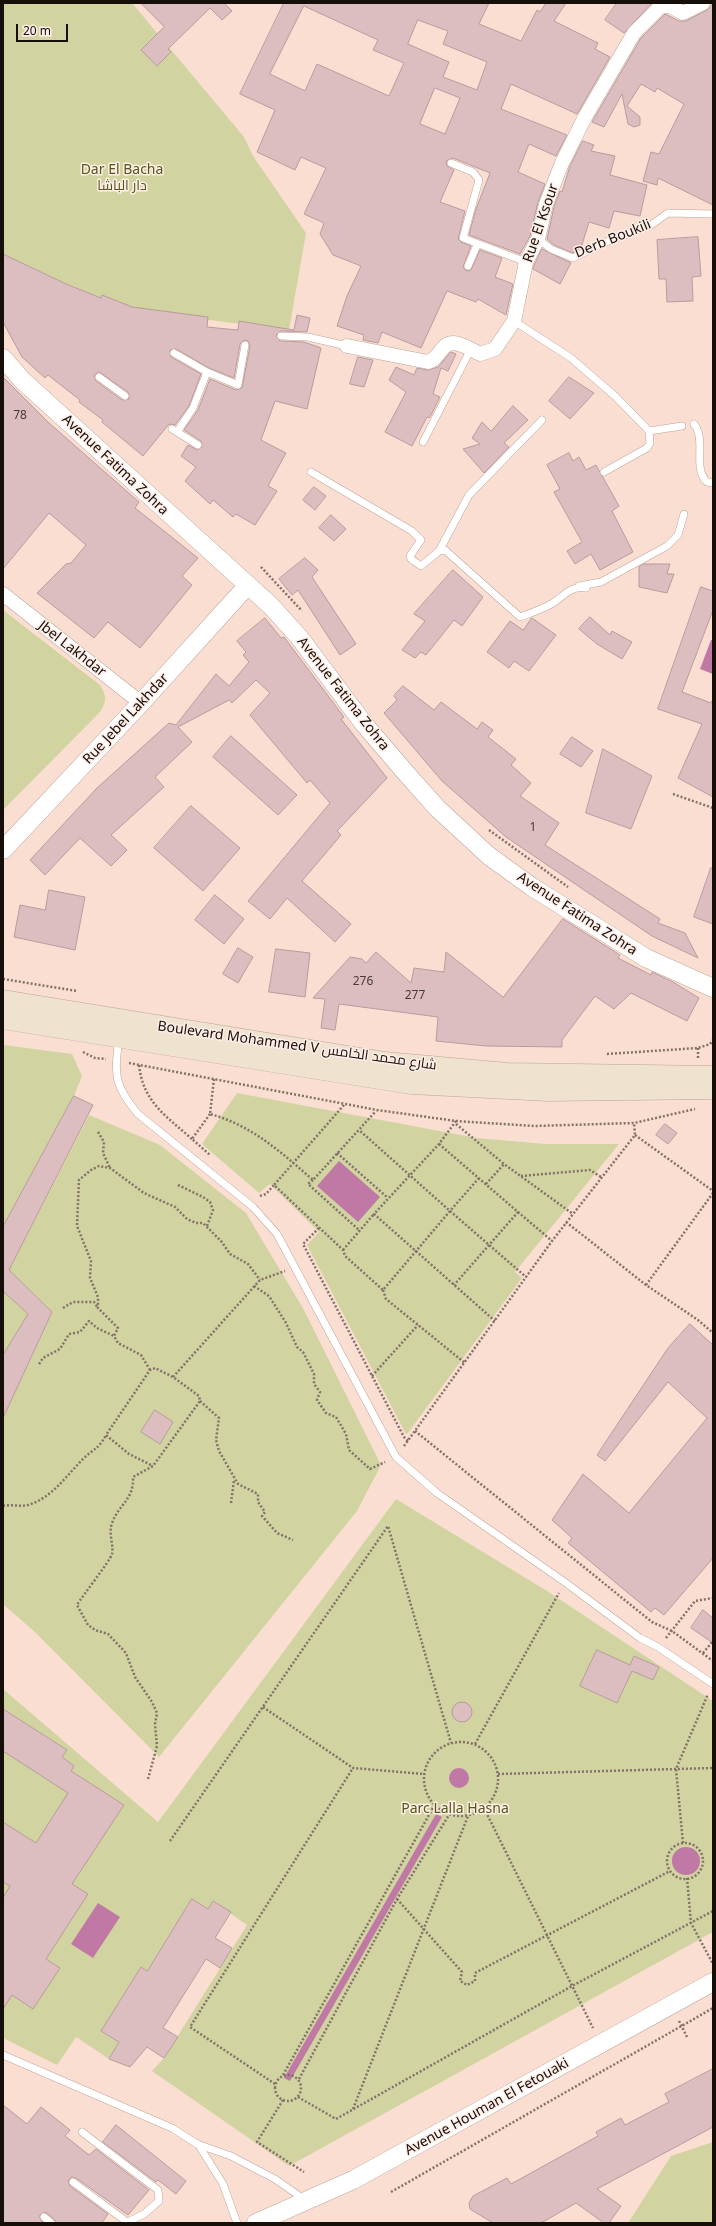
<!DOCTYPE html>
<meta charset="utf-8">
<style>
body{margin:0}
#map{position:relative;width:716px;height:2226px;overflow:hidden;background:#faded2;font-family:"Noto Sans",sans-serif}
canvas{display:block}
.frame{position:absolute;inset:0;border:4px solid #160e09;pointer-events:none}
.scale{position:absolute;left:16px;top:24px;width:52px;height:18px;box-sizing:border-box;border:2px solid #160e09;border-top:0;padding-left:5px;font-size:12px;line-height:14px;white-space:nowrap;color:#160e09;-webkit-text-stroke:3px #ffeee7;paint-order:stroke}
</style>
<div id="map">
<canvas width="716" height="2226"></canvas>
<div class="frame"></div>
<div class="scale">20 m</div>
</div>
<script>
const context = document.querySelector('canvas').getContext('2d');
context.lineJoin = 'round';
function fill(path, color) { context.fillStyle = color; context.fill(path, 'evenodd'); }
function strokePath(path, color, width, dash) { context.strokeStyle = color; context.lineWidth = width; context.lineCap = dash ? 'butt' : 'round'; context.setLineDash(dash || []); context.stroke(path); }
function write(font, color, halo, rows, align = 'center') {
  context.font = font + ' "Noto Sans",Cairo,sans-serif'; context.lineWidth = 3; context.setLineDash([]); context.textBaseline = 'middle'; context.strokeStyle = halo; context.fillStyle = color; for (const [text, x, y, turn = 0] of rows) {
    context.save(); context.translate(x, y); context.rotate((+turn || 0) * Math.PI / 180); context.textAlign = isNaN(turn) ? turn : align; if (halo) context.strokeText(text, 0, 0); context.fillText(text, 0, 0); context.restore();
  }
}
const green = new Path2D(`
 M3,3H132L244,137L253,156L306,233L289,330L131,310L66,284L3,254Z
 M3,610L100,685C107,696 107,703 99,713L3,810Z
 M3,1045L72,1054L82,1076L74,1096L3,1227Z
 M237,1093L477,1138L545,1144H619L515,1272L522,1278L408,1433L406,1434L307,1245L319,1232L270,1184L259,1193L202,1144Z
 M89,1115L160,1145L246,1213L304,1310L381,1465L357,1511L159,1757L37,1634L3,1604V1418L52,1312L9,1270Z
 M3,1291L28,1314L3,1355Z
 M396,1499L547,1591L713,1701V1932L289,2166L152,2071L164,2058L247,1925L213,1901L208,1909L192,1899L147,1971L141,1967L101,2031L119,2042L109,2059L76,2037L57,2065L3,2038V1689L158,1822Z
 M713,2142V2223H628L671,2156Z`);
const water = new Path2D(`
 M711,640H713V674L700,669Z
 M339,1161L380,1197L358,1222L317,1186Z
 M449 1778a10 10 0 1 1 20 0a10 10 0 1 1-20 0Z
 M436,1814L442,1817L290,2081L284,2078Z
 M672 1861a14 14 0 1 1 28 0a14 14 0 1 1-28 0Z
 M98,1903L120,1917L93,1958L71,1944Z`);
const building = new Path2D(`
 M141,3H224L232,11L222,20L210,8L168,49L171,52L157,66L141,50L164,27Z
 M284,3H489L479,24L521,41L537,10L540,12L546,3H566L554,21L598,43L595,49L610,57L577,114L511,84L501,109L567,135L556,156L529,144L518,172L545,184L538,202L530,236L520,254L469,235L476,209L490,173L453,158L446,161L447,166L454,170L440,202L465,211L458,239L461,242L471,246L463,267L466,271L471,270L480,250L502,258L495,277L513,284L506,315L478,299L476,302L447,291L421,348L382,332L378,343L363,340L364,335L337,326L347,296L361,266L333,255L320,234L324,223L304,214L326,168L301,157L295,170L257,152L275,110L240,94ZM304,6L378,40L373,50L404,63L389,96L317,64L305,91L270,74ZM418,20L448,31L443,44L487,62L477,90L443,77L449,62L408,44ZM435,88L460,98L445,134L420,124Z
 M617,3H652L624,33L605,20Z
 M711,3H713V205L658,178L657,185L643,181L651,152L659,154L684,104L657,88L655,92L641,84L627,106L640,117V125L634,127L628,124L622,94L604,127L592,122L641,38L665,14L679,21H686L707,10Z
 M583,141L594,145L591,151L615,156L610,175L647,185L640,216L614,211L609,228L589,222L581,248L573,253L554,245L547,239L554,207L560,191L562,192L570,166Z
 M698,237L701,276L692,277L693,301L667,302L666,279H659L657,240Z
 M542,249L571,263L560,284L533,269Z
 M3,254L66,284L101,298L102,295L132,307L208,317L207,327L238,330L239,321L294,330L297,315L310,318L307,332L281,331L276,335L280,341L304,342L321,348L307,409L275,401L261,440L286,453L268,486L277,491L255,525L236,514L233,517L213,500L210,504L185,481L196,467L181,456L188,445L197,450L202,447L201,441L184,430L198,410L210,379L236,390L242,388L250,346L248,341L244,340L240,344L234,378L209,368L176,349L170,350L171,357L201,374L189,406L175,425L169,424L143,456L102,422L103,420L79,402L80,400L48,375L45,378L22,357L3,322ZM99,372L128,392L129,399L122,400L96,381L94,376Z
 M451,352L456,354L448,371L441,368L433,394L440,397L431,415L429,418L427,417L412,446L385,432L406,392L389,380L396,367L414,375L417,368L427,370L438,367Z
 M358,357L373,360L364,387L350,384Z
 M3,377L49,423L139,502L135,508L198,558L182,576L192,585L140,648L108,622L94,638L37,593L66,564L71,563L86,545L49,513L3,569Z
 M569,377L594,393L570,419L549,401Z
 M513,406L528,420L504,443L509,447L484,473L463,449L480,444L472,438L482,422L491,431Z
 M569,453L573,461L579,457L586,470L596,465L619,506L612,511L633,552L600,570L591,554L575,564L567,551L582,542L554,492L560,489L547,465Z
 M314,487L326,496L315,510L303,500Z
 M331,515L346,529L334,541L319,528Z
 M305,558L318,570L312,577L356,644L340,655L298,590L292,595L279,579Z
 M644,564H670L667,574H674L667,593L639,587V567Z
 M453,570L483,597L462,626L454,620L426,655L421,652L415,658L402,650L425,621L414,614Z
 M701,587L713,591V610L682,692L711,703L713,699V797L678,778L702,724L658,709Z
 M590,617L610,635L612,631L632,642L622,659L597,644L579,629Z
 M265,618L281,638L284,637L344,717L341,719L387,778L337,831L341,835L302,881L351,924L335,942L287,898L270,919L248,901L330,803L310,780L307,783L250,715L270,693L256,680L232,703L229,700L178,727L192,742L155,777L164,787L111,835L127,850L111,866L80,838L45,875L30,860L97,788L169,723L176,725L216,674L229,686L249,662L243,655L246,652L237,641Z
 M532,618L556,635L529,671L514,661L509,668L487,652L510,621L523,630Z
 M403,686L434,710L441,702L477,729L482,722L493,730L488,737L516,759L511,765L531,783L520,796L559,823L545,845L660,919L658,923L685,933L698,958L652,936L506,837L442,781L384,713L397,700L394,696Z
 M231,736L297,795L278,815L213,757Z
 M572,737L593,751L581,767L560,754Z
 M603,749L652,776L631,829L586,813Z
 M191,806L240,848L203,891L154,848Z
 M711,868H713V924L694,917Z
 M49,890L85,897L75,950L14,937L20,905L45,910Z
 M215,895L244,919L224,944L195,920Z
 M563,919L620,955L618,958L651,975L652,972L673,982L699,998L687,1021L631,993L614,1009L595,996L562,1040V1047L486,1046L436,1041L438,1017L339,1004L335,1030L321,1028L325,999L313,998L350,957L362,959L366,963L376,952L411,983L414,968L444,972L446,952L503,997Z
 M238,948L253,957L238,983L223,974Z
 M276,949L310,953L305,997L269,992Z
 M74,1096L93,1105L9,1270L52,1312L3,1418V1355L28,1314L3,1291V1227Z
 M665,1124L677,1133L668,1144L656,1135Z
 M690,1324L713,1345V1558L664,1615L655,1608L651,1612L568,1543L572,1538L552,1520L583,1474L629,1513L707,1418L668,1382L605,1461L597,1455L668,1348Z
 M155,1410L173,1422L160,1444L141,1432Z
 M703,1610L713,1618V1643L691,1628Z
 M597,1650L630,1665L634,1656L659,1667L653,1680L632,1671L617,1703L580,1686Z
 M452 1712a10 10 0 1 1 20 0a10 10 0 1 1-20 0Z
 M3,1709L67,1750L62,1757L74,1766L71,1771L124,1805L72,1884L88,1894L46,1959L60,1968L33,2009L12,1995L3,2009V1898L10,1886L3,1882V1822L36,1843L68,1793L3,1751Z
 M192,1899L208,1909L213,1901L231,1912L215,1938L232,1948L220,1968L206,1959L163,2028L178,2037L164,2058L147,2047L130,2067L109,2059L119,2042L101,2031L141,1967L147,1971Z
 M713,2069V2127L597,2189L621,2206L609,2223H604L576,2203L541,2223H493L470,2209L469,2203L473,2196L507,2178L511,2184L598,2136L596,2132L621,2118L625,2125L669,2102L665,2094Z
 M3,2105L27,2124L41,2107L70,2130L65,2136L89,2155L96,2149L149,2190L128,2215L76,2178L71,2177L68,2181L70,2186L108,2214L102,2223H56L54,2219L45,2212L39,2216L43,2223H3Z
 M116,2125L186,2181L176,2194L158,2180L156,2182L103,2142Z`);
const path = new Path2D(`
 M261,567L302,611
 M673,794L713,808
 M489,830L568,887
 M3,979L77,991
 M83,1052L95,1058L106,1059
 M607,1054L698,1048L710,1044L713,1040
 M698,1058V1048
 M129,1063L377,1110L456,1121L534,1126L634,1123L695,1109
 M139,1065C143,1102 166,1116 192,1139
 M214,1079L210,1114C251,1125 281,1152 313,1180L376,1111
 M344,1105L274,1185L343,1250L345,1256L383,1290L450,1211L359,1130
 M210,1114L192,1139L210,1155
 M456,1121L439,1144L374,1214L495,1321
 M456,1124L504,1164L573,1214
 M98,1132L104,1142L103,1153L110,1168
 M635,1135L713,1191
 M439,1144L518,1212L454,1285
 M337,1153L388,1198
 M521,1176L590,1170L601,1177
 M479,1178L450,1211L526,1277
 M313,1180L308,1184L359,1230
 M486,1184L504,1164
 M178,1185L203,1197L210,1202L213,1210L207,1226
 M260,1196L266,1194L274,1185
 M518,1212L552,1241
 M566,1222L646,1285L698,1320L713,1333
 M319,1228L303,1244L404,1437L408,1441
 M343,1250L374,1214
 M646,1285L713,1193
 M254,1286L269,1296L286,1323L297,1347L303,1352L314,1374V1384L320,1392L317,1400L326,1413L336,1417L346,1434L349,1450L370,1469L385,1462
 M383,1290L386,1299L465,1363
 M63,1308L73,1302H94L98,1308
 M39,1364L43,1358L60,1349L69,1334L80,1332L89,1321L97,1328L114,1336
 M150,1370L141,1355L118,1343L114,1336L118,1328L98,1308V1297L90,1278L91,1261L77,1226L79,1180L91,1170L99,1166L110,1168L144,1193L175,1207L187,1219L196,1223H203L221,1241L230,1254L248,1264L260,1280
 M372,1376L418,1325
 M173,1377L260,1280L285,1271
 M200,1401L219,1418L216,1440L219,1451L238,1484L258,1494V1502L265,1512L262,1516L277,1533L293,1540
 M415,1431L652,1622L672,1631L713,1661
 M404,1446L552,1241L635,1135L634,1123
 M231,1503L234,1480
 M3,1506C11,1504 20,1507 28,1505C52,1498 66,1476 83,1459C93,1449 98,1450 106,1435
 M666,1638L695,1601L713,1598
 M703,1653L713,1641
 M263,1707L353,1768L424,1774
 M424 1779a37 37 0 1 1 74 0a37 37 0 1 1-74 0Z
 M475,1744L559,1593
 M498,1774L713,1768
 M148,1779L157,1746L155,1724L157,1713L152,1702L135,1677L126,1653L108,1634L95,1630L88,1625L77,1605C83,1595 110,1561 112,1554C114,1544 108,1534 112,1523C119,1504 134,1500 133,1477L153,1466L200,1401L199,1396L173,1377L155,1368L150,1370L106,1435L129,1454L153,1466
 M484,1808L593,2028
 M170,1841L388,1526L451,1743
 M683,1843L676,1769L708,1694
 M667 1861a18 18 0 1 1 36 0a18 18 0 1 1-36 0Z
 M687,1878L691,1923L713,1964
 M397,1899L462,1972L460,1981L467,1985L475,1981V1973L670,1871
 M679,2021L687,2037
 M275 2088a13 13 0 1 1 26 0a13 13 0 1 1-26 0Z
 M283,2075L434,1806
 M299,2079L397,1899L449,1815
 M275,2084L190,2027L353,1768
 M298,2097L336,2119L572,1986L713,1911
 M283,2100L257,2142L304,2172
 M353,2109L468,1816
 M391,2192L713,2008`);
const service = new Path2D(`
 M451,163L473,172L479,180L463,238L526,262
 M538,239L551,249L573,258L601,244L651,225L668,213L713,214
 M468,266L477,245
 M514,321L571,358L616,397L649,431L682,426
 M281,336L308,337L347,346
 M174,353L207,372L238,385L245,345
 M99,377L125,396
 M694,424C707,440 692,468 707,482L713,483
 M172,429L177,432L193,408L207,372
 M177,432L198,445
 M423,442L471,349
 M311,472L412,531L421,540L410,556L411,559L421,566L439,551L445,550L520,617C531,613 543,609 553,603C564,596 571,585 586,588
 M604,472L647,448L650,443L649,431
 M439,551L469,495L542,420
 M579,586L601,582L667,546L678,535L684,514
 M119,1039C114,1075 114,1085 138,1114L253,1207L277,1234L396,1457L437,1493L566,1583L640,1638L658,1647L713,1684
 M3,2055L172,2128L197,2144L231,2156L275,2179L305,2200
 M82,2132L158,2190L159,2201L144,2214L126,2223
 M198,2144L223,2184L237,2223
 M73,2182L127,2222
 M44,2217L51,2223`);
const minor = new Path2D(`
 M347,346L428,362C437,359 437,354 444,347C453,337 470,349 480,354L495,349L514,321L526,262L538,239L546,204L562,163L585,117L634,33L661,6H670L683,13L703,3
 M3,594L141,703`);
const tertiary = new Path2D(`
 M3,358L22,380L271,606L299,637L364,724L405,772L437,808L489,856L532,887L646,958L713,988
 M3,850L141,703L248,585
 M256,2223L353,2180L713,1982`);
const secondary = new Path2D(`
 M3,1000L385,1062L507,1073L713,1076
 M3,1019L411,1084L548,1091L713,1089`);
const numberNames = [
 ["78",20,416],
 ["1",533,828],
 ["276",363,982],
 ["277",415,996]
];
const parkNames = [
 ["Dar El Bacha",122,170],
 ["دار الباشا",122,186],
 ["Parc Lalla Hasna",455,1809]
];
const streetNames = [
 ["Rue El Ksour",541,223,-71],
 ["Derb Boukili",613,239,-22],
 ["Avenue Fatima Zohra",115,465,43],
 ["Jbel Lakhdar",72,649,38],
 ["Avenue Fatima Zohra",343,694,52],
 ["Rue Jebel Lakhdar",126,719,-47],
 ["Avenue Fatima Zohra",577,914,33],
 ["Boulevard Mohammed V شارع محمد الخامس",297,1046,8],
 ["Avenue Houman El Fetouaki",487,2107,-29]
];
fill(green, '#d1d4a1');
fill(water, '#c078a5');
fill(building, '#ddbec0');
strokePath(building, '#b89b9c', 1);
strokePath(service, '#bea498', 8);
strokePath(minor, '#bea498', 15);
strokePath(tertiary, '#bea498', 19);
strokePath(secondary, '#bea498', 21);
strokePath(path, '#837169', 2.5, [2, 2]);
strokePath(service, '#fff', 7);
strokePath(minor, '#fff', 14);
strokePath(tertiary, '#fff', 18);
strokePath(secondary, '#efe2ce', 20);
write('12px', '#483a37', null, numberNames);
write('14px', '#555618', '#ffeee7', parkNames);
write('14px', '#160e09', '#ffeee7', streetNames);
</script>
